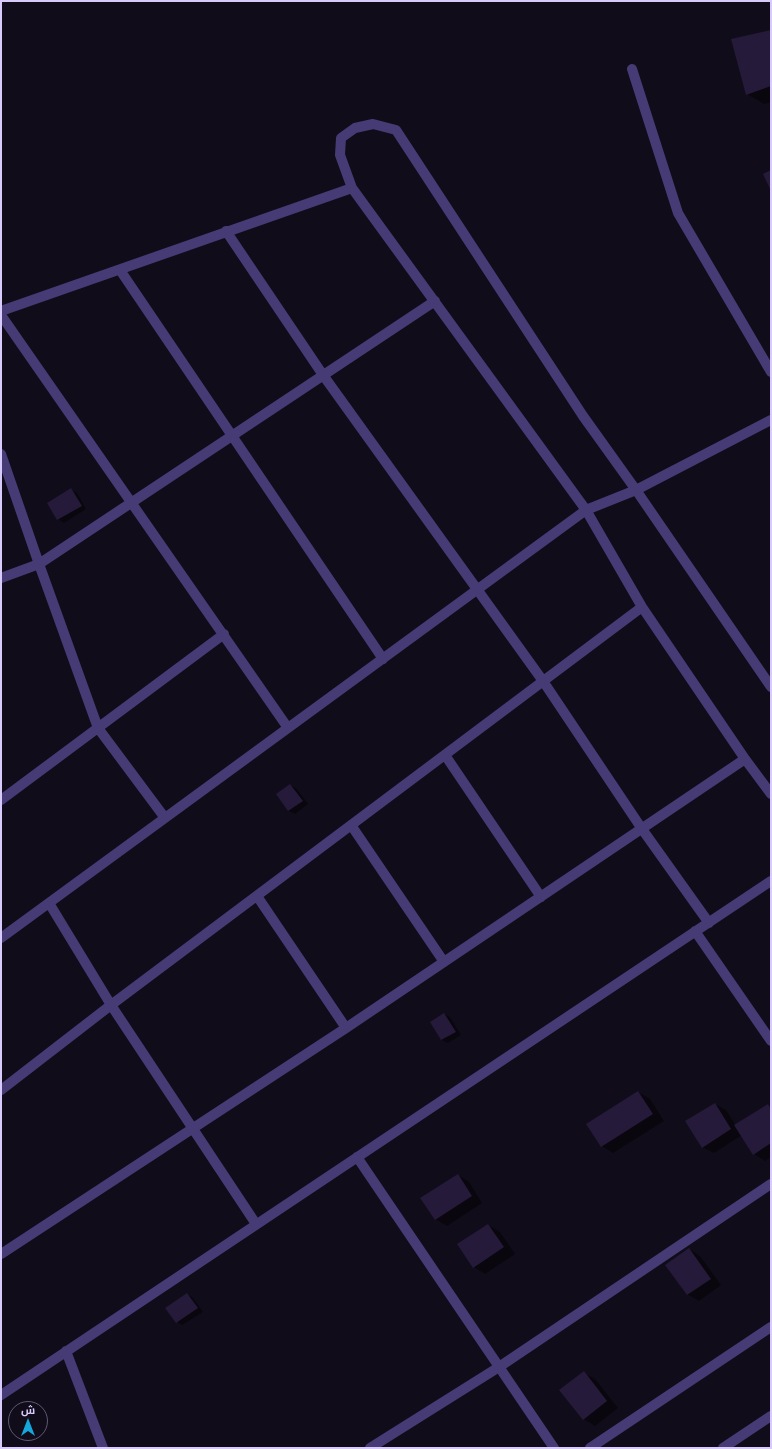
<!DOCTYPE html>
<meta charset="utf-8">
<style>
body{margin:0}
#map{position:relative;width:772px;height:1449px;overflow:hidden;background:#110c1a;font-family:"DM Sans",Cairo,sans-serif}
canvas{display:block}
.frame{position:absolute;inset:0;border:2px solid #d8cafa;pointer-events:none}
.north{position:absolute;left:8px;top:1401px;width:40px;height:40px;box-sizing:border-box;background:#110c1a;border:1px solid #615874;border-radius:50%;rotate:0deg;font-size:11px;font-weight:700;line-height:16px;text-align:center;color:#d8cafa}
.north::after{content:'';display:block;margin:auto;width:14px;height:18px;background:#15a6db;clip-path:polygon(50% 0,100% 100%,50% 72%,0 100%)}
</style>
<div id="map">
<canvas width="772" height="1449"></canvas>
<div class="frame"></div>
<div class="north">ش</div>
</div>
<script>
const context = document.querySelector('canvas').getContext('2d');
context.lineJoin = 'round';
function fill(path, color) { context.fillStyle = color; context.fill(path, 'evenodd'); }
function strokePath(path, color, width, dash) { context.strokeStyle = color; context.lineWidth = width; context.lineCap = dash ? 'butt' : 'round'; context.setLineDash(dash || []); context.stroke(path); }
const shadow = new Path2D(`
 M771,31V102L764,104L747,94Z
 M71,490L77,493L86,509L64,523L58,519L48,503Z
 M290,785L296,788L308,804L295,814L289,811L277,795Z
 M444,1014L450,1017L461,1035L448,1043L442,1040L431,1022Z
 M638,1092L650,1099L664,1121L613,1153L602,1146Z
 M715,1104L726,1110L736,1126L768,1105L771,1107V1157L765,1161L754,1154L742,1135L714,1153L702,1147Z
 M458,1175L469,1182L482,1203L447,1226L435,1219Z
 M488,1225L500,1232L515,1254L485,1274L474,1267Z
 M689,1249L700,1256L721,1285L699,1301L687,1294Z
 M187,1294L192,1297L203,1312L182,1325L177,1322Z
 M584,1373L595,1379L618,1408L595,1426L584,1419L561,1390Z`);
const building = new Path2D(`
 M771,30V86L746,95L731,39Z
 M771,170V191L763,174Z
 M71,488L82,506L57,520L47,503Z
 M290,784L303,801L288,811L276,794Z
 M444,1013L456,1032L441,1040L430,1022Z
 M638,1091L653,1114L601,1147L586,1124Z
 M715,1103L731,1129L702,1148L685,1121Z
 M768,1104L771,1109V1143L753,1155L734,1125Z
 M458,1174L472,1196L435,1220L420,1198Z
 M488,1224L504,1247L473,1268L457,1244Z
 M689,1248L711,1279L687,1295L665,1265Z
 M187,1293L198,1308L176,1323L165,1308Z
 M584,1371L607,1401L583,1420L559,1390Z`);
const minor = new Path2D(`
 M632,69L678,213L771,372
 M226,231L323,375L543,681L642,829L709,923
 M120,270L383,659
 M1,311L352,188
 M1,315L288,728
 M1,454L39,564L98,728L165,818
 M1,578L39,564L435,301
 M771,687L636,490L583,416L396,130L373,124L355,128L341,138L340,155L352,188L586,510L642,607L745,759L771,794
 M445,755L541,897
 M1,800L224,634
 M351,825L444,962
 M257,896L346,1028
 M49,903L111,1005L256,1224
 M695,931L771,1041
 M1,938L586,510L636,490L771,420
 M1,1090L111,1005L642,607
 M357,1157L554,1448
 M1,1254L346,1028L745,759
 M66,1351L103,1448
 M1,1395L771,881
 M370,1448L499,1367L771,1184
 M590,1448L771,1327
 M723,1448L771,1416`);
fill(shadow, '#0007');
fill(building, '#251a39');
strokePath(minor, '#473b75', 10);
</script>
